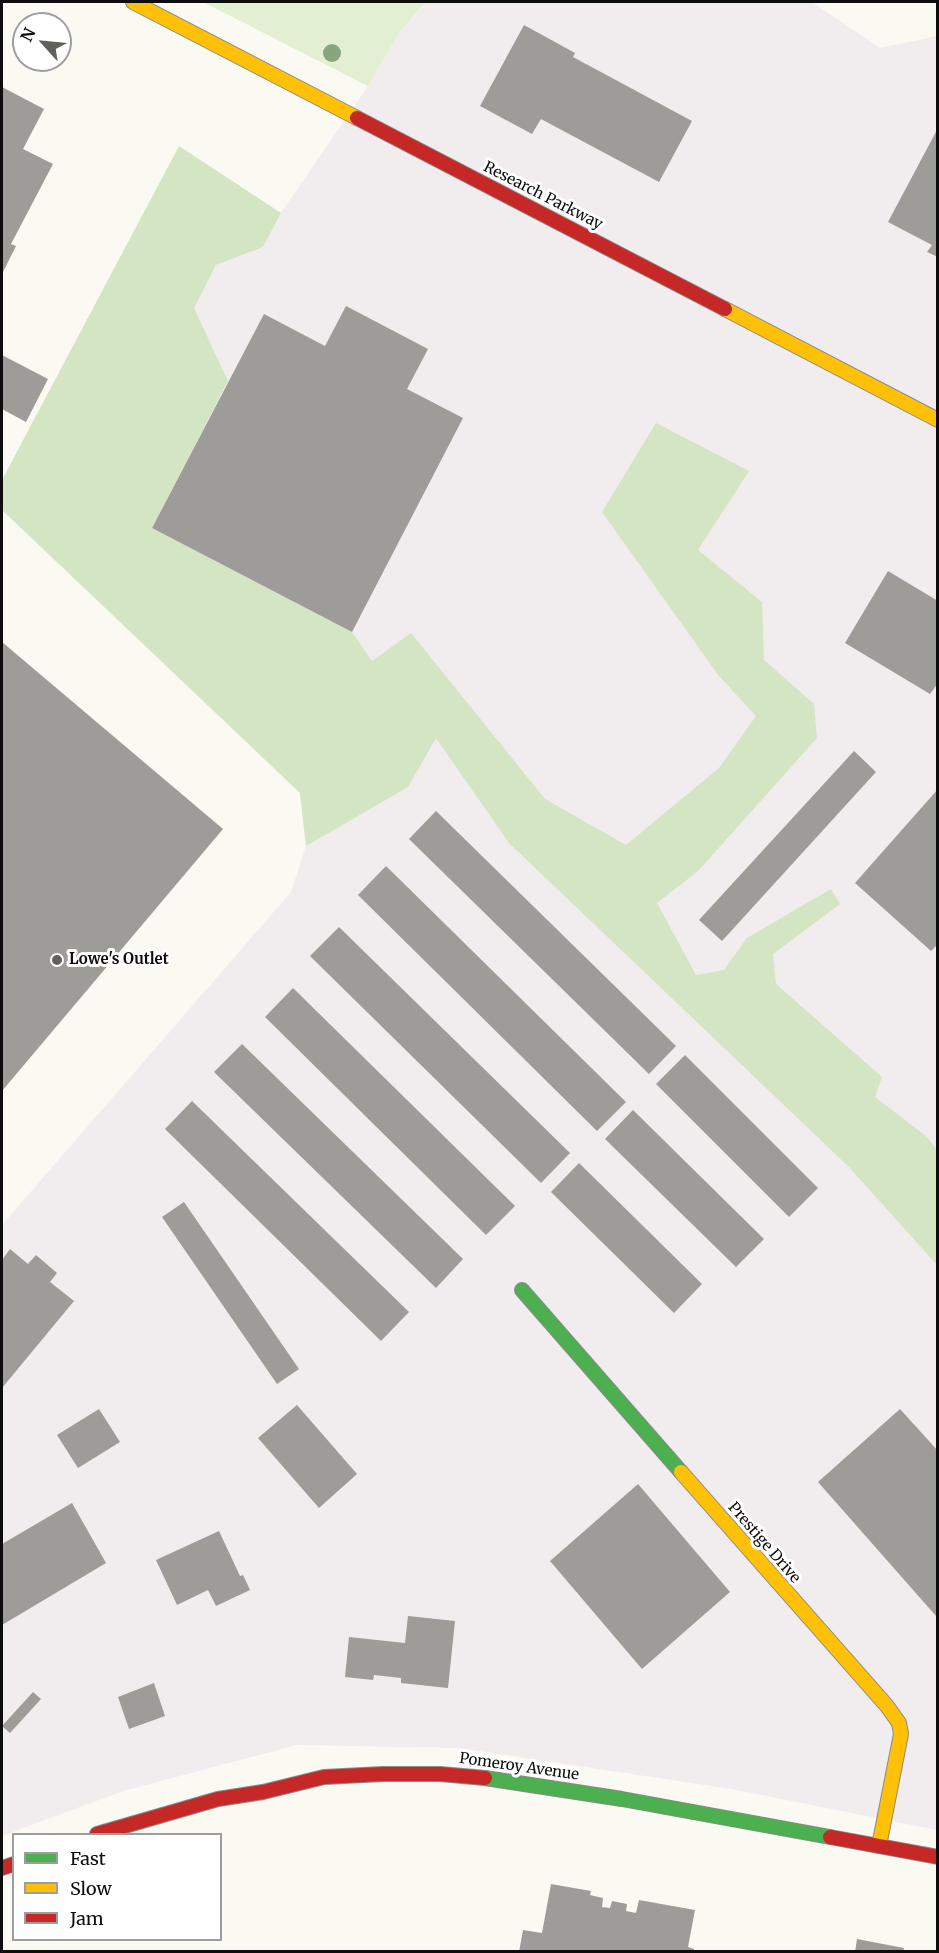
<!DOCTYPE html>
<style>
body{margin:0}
#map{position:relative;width:939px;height:1953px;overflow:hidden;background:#faf9f2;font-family:Merriweather,serif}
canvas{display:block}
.frame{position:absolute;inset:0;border:3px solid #0d0d0d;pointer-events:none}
.legend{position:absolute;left:12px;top:1833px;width:210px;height:108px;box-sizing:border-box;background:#fff;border:2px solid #9e9e9e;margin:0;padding:8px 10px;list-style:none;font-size:18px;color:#0d0d0d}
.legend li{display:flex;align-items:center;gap:12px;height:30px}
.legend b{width:30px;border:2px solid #9e9e9e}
.north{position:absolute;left:12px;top:12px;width:60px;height:60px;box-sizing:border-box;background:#fff;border:2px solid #9e9e9e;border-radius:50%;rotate:297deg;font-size:16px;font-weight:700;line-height:24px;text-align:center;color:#0d0d0d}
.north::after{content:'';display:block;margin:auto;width:21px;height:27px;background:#60605d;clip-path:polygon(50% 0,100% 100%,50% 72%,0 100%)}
</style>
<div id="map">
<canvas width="939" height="1953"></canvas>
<div class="frame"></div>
<ul class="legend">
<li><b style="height:8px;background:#4caf50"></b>Fast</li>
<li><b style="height:8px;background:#ffc107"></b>Slow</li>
<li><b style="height:8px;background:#c62828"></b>Jam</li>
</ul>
<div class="north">N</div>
</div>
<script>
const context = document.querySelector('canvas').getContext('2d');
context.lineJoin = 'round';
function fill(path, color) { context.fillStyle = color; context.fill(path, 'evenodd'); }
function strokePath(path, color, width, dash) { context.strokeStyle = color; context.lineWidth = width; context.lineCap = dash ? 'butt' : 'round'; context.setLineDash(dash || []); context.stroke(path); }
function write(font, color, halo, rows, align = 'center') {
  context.font = font + ' Merriweather,serif'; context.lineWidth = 6; context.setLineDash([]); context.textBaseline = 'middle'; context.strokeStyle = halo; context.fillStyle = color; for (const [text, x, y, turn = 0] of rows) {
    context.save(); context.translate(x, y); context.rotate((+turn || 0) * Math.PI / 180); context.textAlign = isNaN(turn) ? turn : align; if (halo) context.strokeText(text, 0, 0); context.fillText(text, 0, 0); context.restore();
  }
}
const industrial = new Path2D(`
 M427,2H812L880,48L937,36V1830L732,1789L459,1748L297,1745L123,1791L2,1836V1225L291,892L306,846L300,793L352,632L152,528L228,381L193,308L216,265L263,247L281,213L368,86L399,33Z`);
const green = new Path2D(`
 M203,2H426L399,33L368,86Z`);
const forest = new Path2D(`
 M179,146L281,213L263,247L216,265L194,308L228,381L152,528L352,632L372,661L411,633L545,799L626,845L719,768L756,716L719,676L602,512L656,423L749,471L698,550L762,602L764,660L814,704L817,738L698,871L657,903L696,975L724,970L747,938L831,889L840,904L773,954L776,984L882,1077L875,1097L927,1137L937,1150V1265L849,1167L509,843L436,738L408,787L306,846L300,793L2,510V480Z`);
const building = new Path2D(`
 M524,25L575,53L573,57L692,121L659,182L541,119L532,134L480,106Z
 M2,87L44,109L23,149L53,164L11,244L16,246L2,274Z
 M938,128V257L927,252L932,245L888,222Z
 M346,306L428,349L407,389L463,418L352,632L152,528L264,314L325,346Z
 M2,355L48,379L26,422L2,409Z
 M888,571L938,601V683L930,694L845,643Z
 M2,642L223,829L2,1091Z
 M854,751L876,772L722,941L699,920Z
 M938,789V944L931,951L855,883Z
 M436,811L676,1046L649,1074L409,839Z
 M386,866L626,1102L597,1131L358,895Z
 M339,927L570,1153L541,1183L310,956Z
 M293,988L515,1206L486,1235L265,1017Z
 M242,1044L463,1259L436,1288L214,1072Z
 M685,1055L818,1188L789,1217L656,1084Z
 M192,1101L409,1312L381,1341L165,1129Z
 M633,1110L764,1239L736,1267L605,1139Z
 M579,1163L702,1284L674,1313L551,1192Z
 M184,1202L299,1369L277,1384L162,1217Z
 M10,1249L28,1264L36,1255L57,1273L50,1282L74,1301L2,1388V1260Z
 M297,1405L357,1474L319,1508L258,1438Z
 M99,1409L120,1442L78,1468L57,1435Z
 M900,1409L938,1451V1615L936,1616L818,1482Z
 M638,1484L730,1592L642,1669L550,1561Z
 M72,1503L106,1563L2,1625V1544Z
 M219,1531L240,1576L243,1575L250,1590L216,1606L208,1590L177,1605L156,1560Z
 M408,1616L455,1621L448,1688L401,1683V1678L374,1675L373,1680L345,1677L349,1637L405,1643Z
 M154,1683L165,1716L129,1729L118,1697Z
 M33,1692L41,1699L10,1733L2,1726Z
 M551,1884L591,1891L590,1895L603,1898L602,1907L610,1908L612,1901L627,1904L626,1911L636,1913L639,1900L695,1910L688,1947L694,1949V1952H519L523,1930L542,1933Z
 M857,1939L904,1948L903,1952H855Z`);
const fast = new Path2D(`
 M522,1290L681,1472
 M485,1778L622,1799L830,1837`);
const slow = new Path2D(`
 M133,2L357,118
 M725,309L938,420
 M681,1472L887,1706L899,1723L901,1734L879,1846`);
const jam = new Path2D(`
 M357,118L725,309
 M97,1834L218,1799L263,1792L324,1777L383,1774H440L485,1778
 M830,1837L938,1857
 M2,1868L14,1864`);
const trees = [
 [332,53]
];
const markers = [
 [57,960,6,"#60605d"]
];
const streetNames = [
 ["Research Parkway",543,196,27],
 ["Prestige Drive",764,1543,49],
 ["Pomeroy Avenue",519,1767,8]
];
const poiNames = [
 ["Lowe's Outlet",69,960]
];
fill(industrial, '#f1ecee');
fill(green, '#e2efd3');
fill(forest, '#d3e5c2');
fill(building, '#9d9c98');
strokePath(fast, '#8a8a87', 16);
strokePath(slow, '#8a8a87', 16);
strokePath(jam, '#8a8a87', 16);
strokePath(fast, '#4caf50', 14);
strokePath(slow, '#ffc107', 14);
strokePath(jam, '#c62828', 14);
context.fillStyle = '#89a580';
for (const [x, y] of trees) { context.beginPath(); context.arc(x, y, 9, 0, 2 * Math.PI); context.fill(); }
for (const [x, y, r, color] of markers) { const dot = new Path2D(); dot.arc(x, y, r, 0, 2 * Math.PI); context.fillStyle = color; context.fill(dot); strokePath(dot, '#fff', 2); }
write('15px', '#0d0d0d', '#fff', streetNames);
write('bold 15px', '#0d0d0d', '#fff', poiNames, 'left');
</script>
